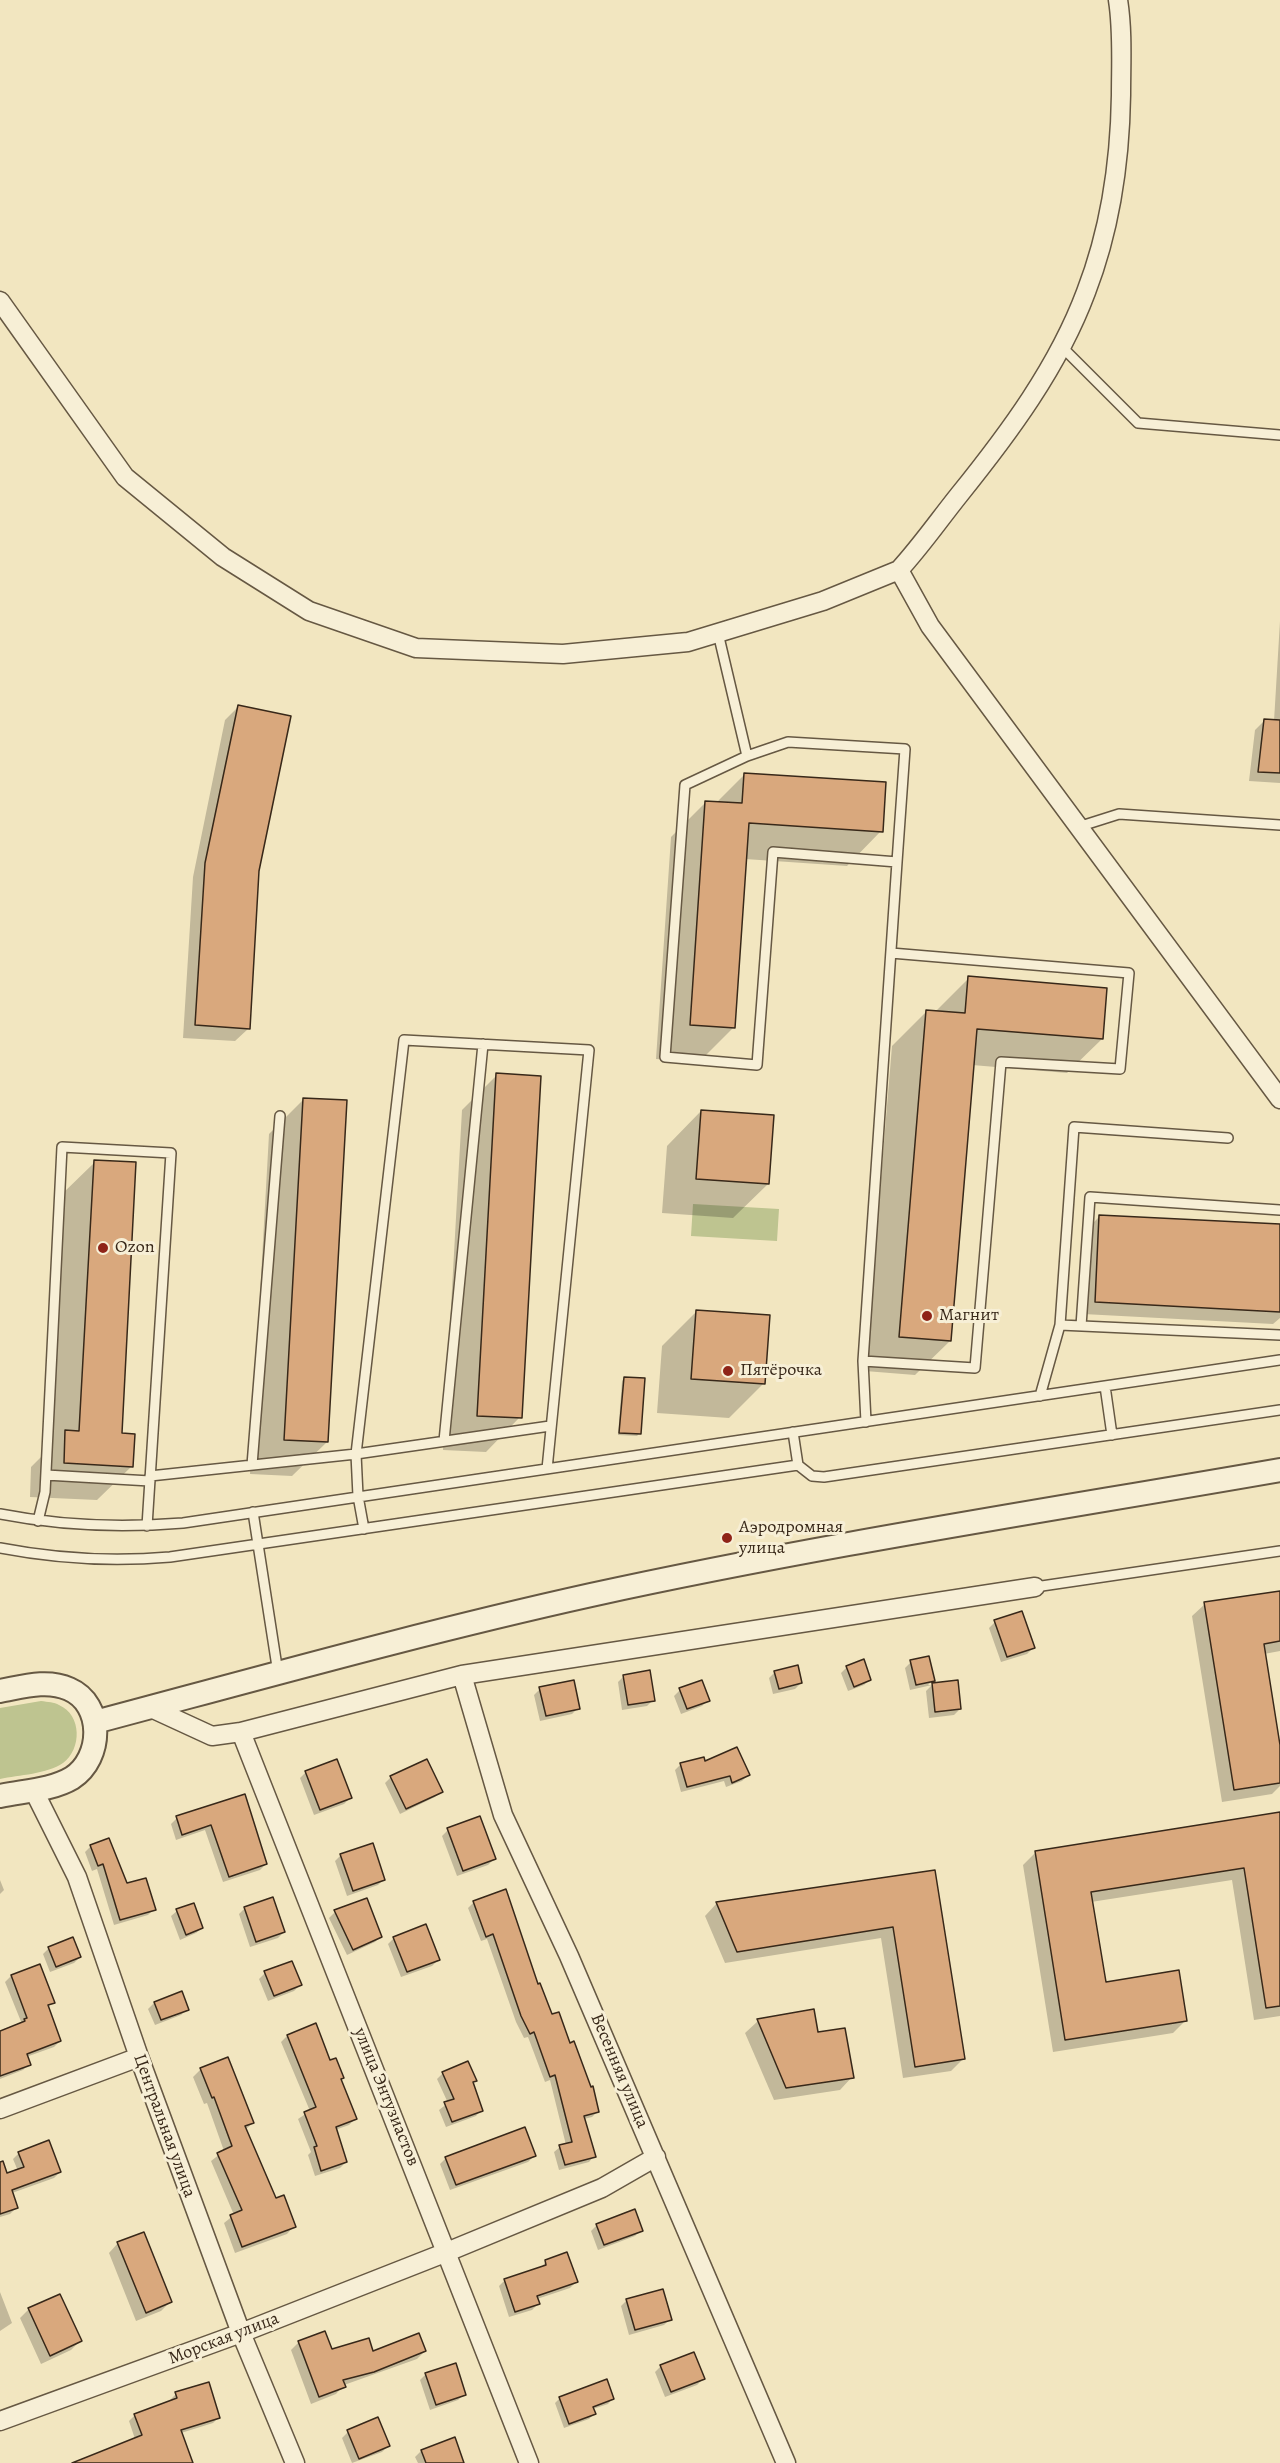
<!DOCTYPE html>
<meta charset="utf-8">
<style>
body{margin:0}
canvas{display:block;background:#f2e6c0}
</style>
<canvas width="1280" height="2463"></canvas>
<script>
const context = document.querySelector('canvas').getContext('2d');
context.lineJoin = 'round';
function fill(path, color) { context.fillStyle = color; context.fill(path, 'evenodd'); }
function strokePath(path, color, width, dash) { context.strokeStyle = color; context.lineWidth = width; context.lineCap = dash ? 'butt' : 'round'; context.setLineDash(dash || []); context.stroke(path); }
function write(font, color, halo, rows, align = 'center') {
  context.font = font + ' Alegreya,serif'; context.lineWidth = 6; context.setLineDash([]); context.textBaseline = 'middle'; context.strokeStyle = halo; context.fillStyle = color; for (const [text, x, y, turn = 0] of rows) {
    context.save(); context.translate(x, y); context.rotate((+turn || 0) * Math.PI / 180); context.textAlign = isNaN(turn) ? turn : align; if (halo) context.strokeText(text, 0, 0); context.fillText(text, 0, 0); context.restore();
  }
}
const green = new Path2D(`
 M693,1204L779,1209L777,1241L691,1236Z
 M41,1701C48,1702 54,1702 59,1705C82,1715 82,1749 63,1763C47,1774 19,1775 0,1779V1708Z`);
const shadow = new Path2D(`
 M1280,621V783L1249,781L1255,730L1264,721H1274Z
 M238,707L258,871L248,1029L235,1041L183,1038L193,877L225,720Z
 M745,774L881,831L847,866L745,859L734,1027L699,1062L656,1059L671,837L706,802L716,803Z
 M969,978L1102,1039L1067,1073L972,1065L950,1341L915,1375L865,1371L892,1046L927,1011L935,1012Z
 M497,1075L520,1417L486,1452L443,1450L462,1110Z
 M304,1099L327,1442L292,1476L250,1474L269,1134Z
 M701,1111L768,1184L733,1218L662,1213L667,1146Z
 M95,1162L120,1435L132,1466L97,1500L30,1497L31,1467L46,1452L60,1196Z
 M1100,1216L1280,1226V1318L1273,1324L1083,1314L1087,1229Z
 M697,1311L763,1384L729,1418L657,1413L662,1346Z
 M624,1378L639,1434L637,1436L618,1435L622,1381Z
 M1280,1592V1651L1264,1654L1280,1755V1786L1272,1794L1222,1802L1192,1616L1205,1604Z
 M995,1622L1033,1648L1027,1654L1001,1662L989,1628Z
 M911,1662L933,1680L928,1685H932L910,1690L905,1668Z
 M847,1667L870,1679L864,1685L848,1691L841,1673Z
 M775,1672L801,1683L795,1689L773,1694L769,1678Z
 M624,1676L653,1700L647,1706L622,1710L618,1682Z
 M932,1685L960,1709L954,1715L929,1718L926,1691Z
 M540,1689L578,1708L572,1714L540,1721L534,1695Z
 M680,1690L708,1700L702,1706L681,1714L674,1696Z
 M704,1763L748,1775L742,1781L726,1787L724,1781L681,1792L675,1770L681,1764Z
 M306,1772L350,1798L344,1804L314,1815L300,1778Z
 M391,1777L441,1791L435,1797L400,1814L385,1783Z
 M244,1796L266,1864L260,1870L223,1882L205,1830L176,1840L171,1824L177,1818Z
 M1280,1814V2016L1254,2020L1232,1880L1091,1902L1104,1983L1186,2020L1173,2033L1053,2052L1023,1865L1036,1852Z
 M448,1830L494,1859L488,1865L457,1876L442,1836Z
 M91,1846L126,1885L154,1909L148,1915L114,1925L97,1869L92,1871L85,1852Z
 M341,1855L384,1879L378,1885L347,1896L335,1861Z
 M934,1872L964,2058L951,2071L903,2078L881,1938L725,1963L705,1916L717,1903Z
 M0,1880L4,1890L0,1894Z
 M474,1902L537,1986L551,2016L569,2045L598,2111L592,2117L584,2119L594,2156L589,2162L559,2170L554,2152L560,2147L566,2145L550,2080L545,2082L528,2037L524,2038L516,2022L487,1939L481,1941L468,1908Z
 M245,1908L284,1932L278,1938L250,1947L239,1914Z
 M177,1911L202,1928L196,1933L180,1940L171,1916Z
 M335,1912L381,1936L375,1942L347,1955L329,1918Z
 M394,1938L438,1960L432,1966L401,1977L388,1944Z
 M49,1948L80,1957L74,1963L50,1972L43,1954Z
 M39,1966L53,2002L47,2008L60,2041L54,2047L26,2057L29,2064L23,2070L0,2079V2033L22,2024L5,1982L11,1976Z
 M265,1973L300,1985L294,1991L268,2001L259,1979Z
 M181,1993L187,2009L181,2015L155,2025L148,2009L154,2003Z
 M758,2021L817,2033L852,2077L840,2090L774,2100L745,2033Z
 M287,2036L329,2062L340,2080L355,2119L349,2125L335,2130L346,2162L340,2168L315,2176L308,2155L311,2152L298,2119L310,2111L281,2042Z
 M227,2059L253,2123L245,2130L275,2199L294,2226L287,2234L235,2253L224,2223L234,2215L211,2161L224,2151L207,2103L204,2104L193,2077L200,2070Z
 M443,2073L475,2080L472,2084L481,2110L476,2116L446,2127L439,2110L448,2103L437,2079Z
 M19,2153L60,2172L54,2178L12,2193L16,2208L10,2214L0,2217V2177L18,2171L13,2159Z
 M534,2156L528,2162L450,2190L440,2164L446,2158Z
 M597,2225L641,2230L635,2236L598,2250L591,2231Z
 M118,2243L170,2302L161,2311L136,2321L109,2253Z
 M546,2262L576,2282L570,2288L537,2299L538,2304L532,2310L509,2317L499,2286L505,2280L540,2268Z
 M0,2292L12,2323L0,2331Z
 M627,2300L670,2319L664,2325L629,2335L621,2306Z
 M29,2309L80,2341L71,2350L41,2364L20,2318Z
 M299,2342L331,2351L372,2353L425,2351L417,2359L344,2385L336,2394L311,2404L291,2350Z
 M661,2366L703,2379L697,2385L665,2397L655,2372Z
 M426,2374L464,2394L458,2400L430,2410L420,2380Z
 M176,2394L219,2417L213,2423L181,2433L193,2463H71L135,2439L129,2421L135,2415L171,2402L170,2400Z
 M560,2398H613L608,2404L593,2409L594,2414L589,2419L564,2428L555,2403Z
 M377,2419L388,2446L382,2452L352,2463L342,2438L348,2432Z
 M454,2439L463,2463H418L415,2457L421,2451Z`);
const building = new Path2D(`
 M238,705L291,716L259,871L250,1029L195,1025L205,863Z
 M1264,719L1280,720V773L1258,772Z
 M744,773L886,782L883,832L749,823L735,1028L690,1025L705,801L742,803Z
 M968,976L1107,988L1103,1039L977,1029L951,1341L899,1337L926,1010L965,1013Z
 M496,1073L541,1076L522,1418L477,1416Z
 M303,1098L347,1100L328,1442L284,1440Z
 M701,1110L774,1115L769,1184L696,1179Z
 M94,1160L136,1162L122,1433L135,1434L133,1467L64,1463L65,1430L79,1431Z
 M1099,1215L1280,1224V1312L1095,1302Z
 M696,1310L770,1315L765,1384L691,1379Z
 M624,1377L645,1378L641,1434L619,1433Z
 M1280,1591V1641L1264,1644L1280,1745V1783L1234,1790L1204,1602Z
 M1022,1611L1035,1648L1007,1657L994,1620Z
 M929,1656L935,1681L916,1685L910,1660Z
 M864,1659L871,1680L854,1687L846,1666Z
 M798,1665L802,1683L779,1689L774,1671Z
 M650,1670L655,1701L628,1705L623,1675Z
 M574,1680L580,1709L546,1716L539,1687Z
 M702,1680L710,1701L687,1709L679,1688Z
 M958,1680L961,1709L935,1712L932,1683Z
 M737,1747L750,1775L732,1783L730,1776L687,1787L680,1763L704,1757L705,1761Z
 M337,1759L352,1798L320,1810L305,1771Z
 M427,1759L443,1792L406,1809L390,1776Z
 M245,1794L267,1864L229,1877L211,1825L182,1835L176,1816Z
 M1280,1812V2006L1266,2008L1244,1868L1091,1892L1106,1982L1179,1970L1187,2021L1065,2040L1035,1851Z
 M480,1816L496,1859L463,1871L447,1828Z
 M109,1838L127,1883L146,1878L156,1910L120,1920L103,1864L98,1866L90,1845Z
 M373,1843L385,1880L353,1891L340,1854Z
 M935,1870L965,2059L915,2067L893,1927L737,1952L716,1902Z
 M506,1889L538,1984L540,1983L552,2014L559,2012L570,2043L574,2041L591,2087L593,2086L599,2112L584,2116L596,2157L565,2165L559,2145L572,2142L555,2075L550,2077L534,2032L530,2034L521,2016L493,1934L486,1937L473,1901Z
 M273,1897L285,1932L256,1942L244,1907Z
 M367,1898L382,1937L353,1950L334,1910Z
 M194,1903L203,1928L186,1935L176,1909Z
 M426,1924L440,1960L407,1972L393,1937Z
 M73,1937L81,1957L56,1967L48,1947Z
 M292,1961L302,1985L274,1996L264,1971Z
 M40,1964L55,2003L48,2005L61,2041L27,2054L31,2065L0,2076V2031L25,2021L24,2019L27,2018L11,1975Z
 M182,1991L189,2010L161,2020L154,2002Z
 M814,2009L818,2032L845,2028L854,2078L786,2088L757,2019Z
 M316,2023L330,2060L336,2058L344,2078L341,2079L357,2119L336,2127L347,2162L321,2171L314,2147L317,2146L304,2112L316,2107L287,2035Z
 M228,2057L254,2123L245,2126L276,2198L284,2195L296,2227L242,2247L230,2215L242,2210L217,2153L232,2146L214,2097L212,2098L200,2068Z
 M468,2061L477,2081L473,2082L483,2111L452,2122L444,2102L454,2099L442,2072Z
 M525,2127L536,2156L456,2185L445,2157Z
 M49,2140L61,2172L12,2190L18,2208L0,2214V2162L3,2161L7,2173L24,2167L18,2152Z
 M635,2209L643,2231L604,2245L596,2224Z
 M144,2232L172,2302L146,2313L117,2242Z
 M567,2252L578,2282L537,2296L540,2304L515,2312L504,2279L546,2265L545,2260Z
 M663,2289L672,2320L635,2330L626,2299Z
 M60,2294L82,2341L50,2356L28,2308Z
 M325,2331L332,2349L369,2338L373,2351L419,2333L426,2351L374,2372L343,2380L346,2387L319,2397L298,2341Z
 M694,2352L705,2379L671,2392L660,2365Z
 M456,2363L466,2395L436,2405L425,2373Z
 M607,2379L614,2399L593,2407L596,2414L569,2424L559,2397Z
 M209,2382L220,2418L181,2430L193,2463H72L142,2435L134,2414L177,2398L175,2392Z
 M378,2417L390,2446L359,2459L347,2430Z
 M455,2437L464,2463H426L421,2450Z`);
const service = new Path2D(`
 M1060,345L1138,423L1280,435
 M718,633L747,756
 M788,742L905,749L897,862L773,852L757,1065L665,1057L685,785L747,756Z
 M1078,827L1119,814L1280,825
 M1060,1325L1280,1335
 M1081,1326L1090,1197L1280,1210
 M863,1361L975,1368L1001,1062L1120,1069L1129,973L891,953
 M1105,1386L1112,1435
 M1040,1396L1060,1325L1074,1127L1228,1138
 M866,1422L863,1361L897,862
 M793,1432L798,1465L812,1476L824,1477L1280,1410
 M444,1441L483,1044
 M252,1465L280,1116
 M46,1475L150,1481
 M150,1476L356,1454L550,1426
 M253,1512L278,1673
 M0,1514C61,1526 121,1528 183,1523L1280,1360
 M38,1521L45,1492L62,1147L171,1153L147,1526
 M364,1529L358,1496L356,1454L404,1040L589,1050L547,1469
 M0,1548C57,1559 113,1562 170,1557L798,1465
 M1035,1587L1280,1551`);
const minor = new Path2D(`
 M1118,0C1123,31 1121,64 1121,95C1120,162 1110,230 1086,292C1058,367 1009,433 959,495C939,520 921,546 899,570L930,626L1280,1099
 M0,301L125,477L223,557L309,611L416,648L563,654L688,642L823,601L899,570
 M462,1675L503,1815L569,1956L786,2463
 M149,1707L212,1736L241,1732L462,1675L1035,1587
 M241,1732L529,2463
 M33,1789L77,1877L139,2057L241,2333L295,2463
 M0,2109L139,2057
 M0,2421L241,2333L447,2252L602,2188L656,2157`);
const tertiary = new Path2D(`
 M0,1691C22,1687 47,1679 69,1689C104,1704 103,1758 72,1778C52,1790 23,1791 0,1796
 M95,1722C260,1678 424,1632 591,1595C819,1545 1050,1510 1280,1470`);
const markers = [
 [103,1248,6,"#8f2418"],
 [927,1316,6,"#8f2418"],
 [728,1371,6,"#8f2418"],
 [727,1538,6,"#8f2418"]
];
const poiNames = [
 ["Ozon",115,1248],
 ["Магнит",939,1316],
 ["Пятёрочка",740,1371],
 ["Аэродромная",739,1528],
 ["улица",739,1549]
];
const streetNames = [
 ["Весенняя улица",619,2071,67],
 ["улица Энтузиастов",386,2097,68],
 ["Центральная улица",164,2126,70],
 ["Морская улица",224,2339,-21]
];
fill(green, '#bec490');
fill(shadow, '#0003');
fill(building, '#d9a87d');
strokePath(building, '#382819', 1.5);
strokePath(service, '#665843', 12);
strokePath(minor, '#665843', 21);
strokePath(tertiary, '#665843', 26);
strokePath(service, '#f7efd6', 9);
strokePath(minor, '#f7efd6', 18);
strokePath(tertiary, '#f7efd6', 22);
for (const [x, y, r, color] of markers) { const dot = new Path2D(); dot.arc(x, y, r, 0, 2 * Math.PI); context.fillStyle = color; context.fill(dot); strokePath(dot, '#f7efd6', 2); }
write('18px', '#382819', '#f7efd6', poiNames, 'left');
write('18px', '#382819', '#f7efd6', streetNames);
</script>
